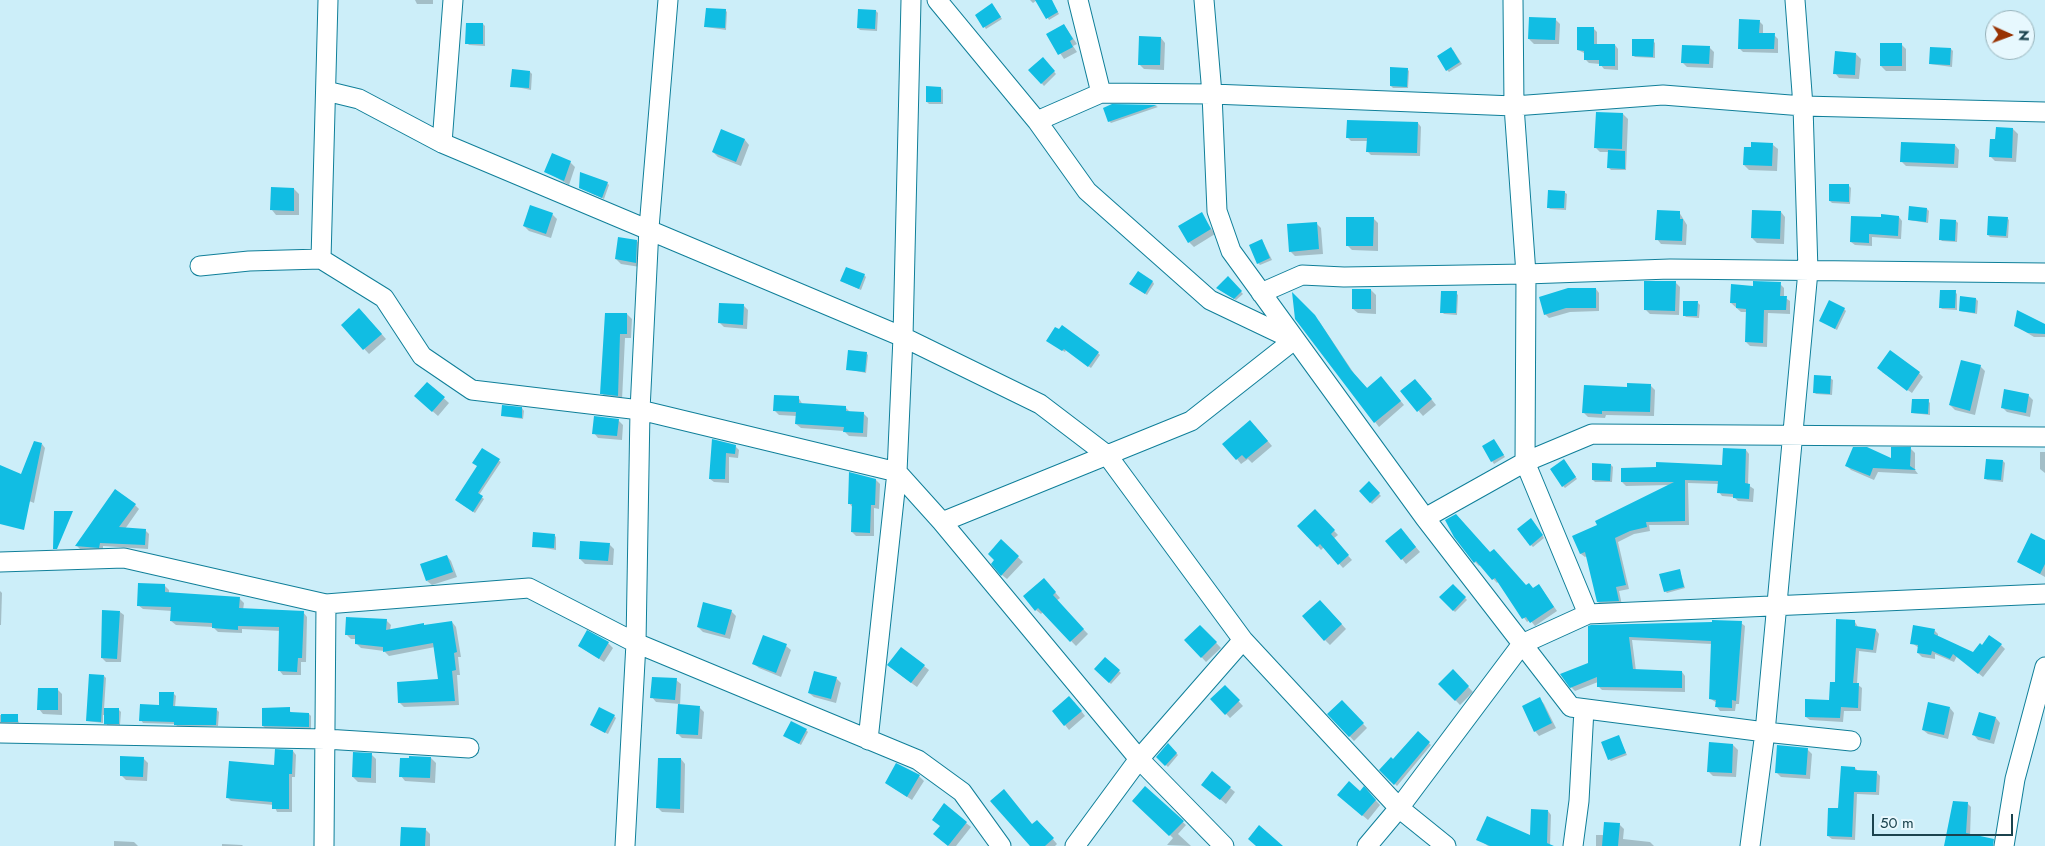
<!DOCTYPE html>
<style>
body{margin:0}
#map{position:relative;width:2045px;height:846px;overflow:hidden;background:#cceef9;font-family:Jost,sans-serif}
canvas{display:block}
.north{position:absolute;left:1985px;top:10px;width:50px;height:50px;box-sizing:border-box;background:#e7f8fe;border:1px solid #95b0b8;border-radius:50%;rotate:92deg;font-size:14px;font-weight:700;line-height:20px;text-align:center;color:#1b434e}
.north::after{content:'';display:block;margin:auto;width:18px;height:22px;background:#983304;clip-path:polygon(50% 0,100% 100%,50% 72%,0 100%)}
.scale{position:absolute;left:1872px;top:814px;width:141px;height:22px;box-sizing:border-box;border:2px solid #1b434e;border-top:0;padding-left:6px;font-size:15px;line-height:18px;white-space:nowrap;color:#1b434e;-webkit-text-stroke:4px #e7f8fe;paint-order:stroke}
</style>
<div id="map">
<canvas width="2045" height="846"></canvas>
<div class="north">N</div>
<div class="scale">50 m</div>
</div>
<script>
const context = document.querySelector('canvas').getContext('2d');
context.lineJoin = 'round';
function fill(path, color) { context.fillStyle = color; context.fill(path, 'evenodd'); }
function strokePath(path, color, width, dash) { context.strokeStyle = color; context.lineWidth = width; context.lineCap = dash ? 'butt' : 'round'; context.setLineDash(dash || []); context.stroke(path); }
const shadow = new Path2D(`
 M415,0H433V4H417Z
 M1030,0H1051L1059,14L1049,20L1037,0L1033,3Z
 M994,7L1002,19L986,29L976,15Z
 M725,10L727,12L726,30L706,27Z
 M876,11L878,13L877,31L860,30L858,28Z
 M1555,19L1560,24L1559,44H1534L1529,39Z
 M1759,21L1763,25V34L1774,35L1778,39V53L1743,52L1739,48Z
 M483,24L485,26V46L469,45L467,43Z
 M1064,25L1077,44L1073,46L1077,52L1064,59L1048,35Z
 M1594,29L1597,32V45H1615L1618,49V70L1604,69L1600,64L1589,63L1586,60V54L1578,50Z
 M1161,38L1165,43L1164,70L1144,69L1139,64Z
 M1653,41L1655,43V58L1635,57L1633,55Z
 M1901,44L1906,49V71H1886L1881,66Z
 M1709,47L1714,52L1713,68L1687,67L1682,62Z
 M1951,49L1953,51L1952,67L1930,64Z
 M1453,50L1462,64L1449,72L1447,70Z
 M1856,54L1861,59L1859,79L1839,78L1835,73Z
 M1043,59L1056,74L1044,86L1030,70Z
 M1407,69L1409,71L1408,88H1393L1391,86Z
 M530,72L532,74L531,90L512,86Z
 M941,88L943,90V104H929L927,102Z
 M1112,106H1156L1158,107L1111,123L1109,121Z
 M1623,114L1628,119L1626,170H1611L1609,168V152H1600L1595,147Z
 M1418,123L1421,127L1420,156L1371,155L1367,151L1368,141H1351L1347,137Z
 M2013,129L2018,134L2016,162L1995,161L1990,156L1996,140Z
 M721,131L745,140L749,145L741,166L718,157L713,152Z
 M1773,145L1778,149L1777,171L1749,170L1744,165Z
 M1955,145L1959,150L1958,168L1906,166L1901,161Z
 M570,162L575,167L569,185L545,171Z
 M607,183L609,185L604,199L580,188Z
 M1849,186L1851,188L1850,204L1832,203L1830,201Z
 M294,189L299,194V215H276L272,210Z
 M1564,192L1567,194L1566,210L1550,209L1548,207Z
 M1927,209L1929,211L1928,223L1909,220Z
 M1679,212L1687,225L1686,245L1661,244L1657,239Z
 M1781,212L1785,217L1784,244L1757,243L1752,238Z
 M552,214L557,219L551,238L529,231L524,226Z
 M1201,214L1215,234L1194,247L1189,242Z
 M1852,217H1899L1902,221L1901,239L1872,237V246L1855,245L1851,242Z
 M1373,218L1378,223V251L1352,250L1347,245Z
 M2007,218L2009,220L2008,238L1990,237L1988,235Z
 M1956,221L1958,223L1957,242L1942,241L1940,239Z
 M1316,223L1321,228L1323,254L1295,256L1290,251Z
 M1262,240L1272,260L1260,265L1258,263Z
 M637,241L641,246L640,267L621,264L616,259Z
 M864,275L866,277L861,290L841,281Z
 M1228,278L1243,294L1236,300L1220,290Z
 M1153,282L1154,284L1147,295L1133,286Z
 M1675,282L1680,287L1679,315L1650,314L1645,309Z
 M1780,284L1784,288V297L1790,301V314L1768,313L1767,347L1750,346L1746,342L1747,312H1741L1731,303L1754,287Z
 M1596,289L1599,293V311L1570,312L1549,318L1545,314Z
 M1371,290L1376,295V314L1358,313L1353,309Z
 M1955,292L1957,294V310L1942,309L1940,307Z
 M1456,293L1458,295L1457,315L1444,314L1442,312Z
 M1976,299L1978,301L1977,314L1960,311Z
 M1698,303L1700,305L1699,318L1686,317L1684,315Z
 M744,306L748,310L747,329L724,327L719,322Z
 M1844,309L1846,311L1837,330L1821,321Z
 M364,314L386,339L369,354L342,325Z
 M627,314L632,319L631,338H625L622,400L606,398L602,393L603,362Z
 M1296,319L1319,321L1355,375L1368,389L1385,382L1404,405L1379,427Z
 M2016,326H2045V337H2034Z
 M1050,342L1098,353L1100,355L1091,368L1066,350L1065,352Z
 M866,353L868,355L866,373L847,369Z
 M1980,366L1985,371L1975,415L1955,410L1950,405Z
 M1882,372L1919,373L1923,377L1912,393Z
 M1830,378L1833,380L1832,395L1816,394L1814,392Z
 M427,383L449,403L438,416L421,401Z
 M1420,385L1436,405L1423,416L1402,392Z
 M1650,385L1655,390L1654,416L1606,415L1605,418L1588,417L1584,413L1628,389Z
 M2028,395L2033,400L2030,417L2007,412L2002,407Z
 M798,397L803,405L845,407L850,412L864,414L868,418L867,437L849,436L844,431L801,428L796,424L797,416L779,415L775,411Z
 M1928,401L1930,403V415L1912,413Z
 M522,408L524,411L523,419L503,416Z
 M618,420L623,425L622,440L598,438L594,433Z
 M1255,426L1272,446L1252,463L1248,459L1241,464L1237,459Z
 M713,440L735,446L739,450L738,458L729,457V483L714,482L710,479Z
 M1494,440L1505,457L1494,464L1483,447Z
 M42,444L45,448L34,503L0,489V466L22,476Z
 M482,449L501,462L479,495L484,499L475,513L459,502L478,467Z
 M1911,449L1915,453V470L1918,474L1878,472L1874,480L1851,470L1846,465L1892,459Z
 M1746,450L1749,454L1748,485L1754,489L1753,502L1738,501L1734,497L1722,496L1719,492V484L1688,483L1689,525H1649L1650,531L1634,534L1618,542L1629,589L1619,591L1622,605L1602,606L1598,602L1587,556L1585,557L1581,554L1574,536L1599,525L1670,485L1626,486L1622,482L1723,466Z
 M2040,452H2045V473L2040,469Z
 M2003,461L2005,463L2003,482L1987,480L1985,478Z
 M1566,463L1577,479L1565,488L1563,486Z
 M1611,465L1613,467L1612,482H1595L1593,480Z
 M876,480L880,484L879,509L874,508V536H856L852,532L853,508L849,503Z
 M1369,483L1381,496L1372,504L1360,491Z
 M135,505L139,509L125,529L145,530L149,534L148,549L103,546V551L81,550L77,546Z
 M1315,511L1338,535L1333,539L1352,560L1343,568L1324,547L1321,550L1299,526Z
 M1533,521L1544,538L1533,547L1531,545Z
 M1405,534L1420,552L1406,564L1402,559Z
 M554,535L556,537V550L534,546Z
 M1455,536L1490,554L1526,587L1533,589L1539,585L1557,611L1535,626L1530,620L1527,622L1499,581L1497,583L1480,565L1479,566L1475,562Z
 M1001,541L1023,562L1007,579L1002,575Z
 M2045,542V577L2018,562Z
 M609,544L614,549L613,565L585,564L580,559Z
 M447,556L451,561L457,577L432,585L427,581Z
 M1680,571L1685,588L1667,593L1665,591Z
 M1048,584L1060,598L1056,601L1088,634L1076,646L1043,612L1041,614L1036,610Z
 M164,585L169,590V593L239,598L244,603L243,610L303,612L307,617L306,662H301V675H283L279,670L281,631L242,629V633L218,632L213,627L176,625L171,621L172,611L143,609L138,605Z
 M1453,585L1467,600L1455,612L1441,597Z
 M0,591L2,593L1,625H0Z
 M1325,606L1346,629L1330,645L1325,640Z
 M731,611L736,616L730,639L703,632L698,627Z
 M120,612L124,615L121,662H106L102,658Z
 M386,620L391,625L390,630L452,622L456,627L461,657H458L460,675H457L459,705L404,707L399,702L439,680L435,647L389,656L384,651L361,648L356,643V639H351L346,634Z
 M1855,622L1858,627L1876,630L1879,634L1876,653L1859,651L1857,684L1862,688L1861,711H1844L1843,722L1810,720L1806,717L1830,702Z
 M1741,623L1745,626L1739,704H1736L1735,711H1720L1717,707V703L1711,699L1712,644L1632,640L1636,671L1682,672L1685,676V692L1602,690L1598,686V682L1575,691L1571,687L1590,664L1589,627Z
 M1200,626L1221,648L1206,662L1186,640Z
 M1934,630L1938,634V637L1973,653L1983,647L2001,645L2005,649L1983,677L1957,656L1954,662L1935,654V659L1922,657L1918,653L1919,648L1912,643Z
 M608,643L613,648L604,662L579,646Z
 M786,646L791,650L781,677L759,668L754,664Z
 M1105,658L1121,673L1111,684L1096,669Z
 M924,666L929,670L917,687L894,670Z
 M1453,671L1473,692L1460,705L1440,684Z
 M104,676L106,678L104,709L119,710L121,712L120,725H107L105,715H103V723L87,721Z
 M836,678L841,683L836,703L814,697L809,693Z
 M676,680L681,684L680,706L699,707L704,712L702,739L682,738L677,733L680,704L656,702L652,697Z
 M1225,687L1243,706L1230,718L1212,699Z
 M58,690L62,694V715L43,714L39,709Z
 M174,694L176,696L175,707L217,710L219,712L218,726H177L175,724L143,723L141,720Z
 M1540,699L1544,704L1556,728L1539,736L1535,731Z
 M1074,702L1085,716L1069,730L1065,725Z
 M1342,702L1367,728L1354,741L1329,714Z
 M1950,708L1954,713L1948,739L1928,734L1923,730Z
 M289,709L291,713L309,714L311,716V729L265,728L263,726Z
 M0,715H17L19,724H0Z
 M614,716L616,718L608,734L594,727Z
 M1996,718L2000,723L1994,744L1978,740L1974,735Z
 M806,730L808,732L801,745L785,736Z
 M1418,733L1431,745L1397,786L1381,770L1393,761Z
 M1618,736L1627,755L1611,761L1609,759Z
 M1168,745L1178,755L1168,767L1158,757Z
 M1733,745L1738,750L1736,777L1713,776L1708,771Z
 M1807,749L1812,754L1810,779L1781,777L1776,772Z
 M293,751L296,755L295,777H292V812H277L274,805L231,801L228,798L276,766Z
 M372,755L376,759V783L358,782L353,777Z
 M143,758L148,763L147,781L126,780L121,775Z
 M431,758L436,763L435,783L405,781L401,776Z
 M681,759L685,764L684,813L662,812L658,808Z
 M1855,768L1859,772H1876L1880,776L1879,795L1857,794L1855,840L1832,839L1828,836Z
 M919,776L924,781L912,800L886,783Z
 M1145,788L1186,825L1178,834L1191,846L1167,845L1173,838L1133,800Z
 M1230,788L1235,792L1226,804L1208,789Z
 M1364,788L1380,805L1368,820L1343,799L1360,792Z
 M1954,802L1967,803L1971,807L1970,836L1980,846H1945Z
 M1548,811L1551,815L1550,846H1488L1478,839L1531,837Z
 M966,823L971,827L956,846H949L940,839Z
 M1619,824L1624,829L1623,839L1650,842L1654,846H1596V835H1604Z
 M1033,825L1042,826L1057,844L1055,846H1031Z
 M426,830L430,834V846H401Z
 M114,841L134,842L138,846H114Z
 M222,844L242,845L243,846H222Z`);
const building = new Path2D(`
 M1035,0H1052L1058,12L1046,19Z
 M992,3L1001,17L983,28L975,15Z
 M706,8L726,9L725,28L704,27Z
 M858,9L876,10L875,29L857,28Z
 M1529,17L1556,18L1555,40L1528,39Z
 M1739,19L1760,20L1759,33H1775L1774,49H1738Z
 M466,23H483V44H465Z
 M1064,24L1073,39L1070,41L1073,47L1058,55L1046,34Z
 M1577,27H1594V44H1615V66H1599V60H1584V51L1577,50Z
 M1139,36L1161,37L1160,65H1138Z
 M1632,39H1654L1653,57L1632,56Z
 M1880,43H1902V66H1880Z
 M1682,45L1710,46L1709,64L1681,63Z
 M1451,47L1460,62L1446,71L1437,56Z
 M1930,47L1951,48L1950,65L1929,64Z
 M1835,51L1856,53L1855,75L1833,74Z
 M1043,57L1055,71L1041,84L1028,70Z
 M1390,67L1408,68L1407,87L1390,86Z
 M512,69L530,71L529,88L510,87Z
 M926,86L941,87V102H926Z
 M1112,104L1157,105L1108,122L1103,108Z
 M1596,112L1623,113L1622,149L1594,148Z
 M1347,120L1418,122L1417,153L1366,152L1367,138H1346Z
 M1996,127L2013,128L2012,158L1989,157L1990,139H1995Z
 M721,129L745,139L736,162L712,152Z
 M1751,142L1773,143L1772,166L1743,165L1744,147H1751Z
 M1901,142L1955,144L1954,164L1900,162Z
 M1608,150L1625,151V169L1607,168Z
 M552,153L571,161L564,181L544,172Z
 M580,172L608,182L602,198L579,188Z
 M1829,184H1849V202L1829,201Z
 M271,187L294,188V211L270,210Z
 M1548,190L1565,191L1564,208H1547Z
 M530,205L553,213L546,234L523,226Z
 M1909,206L1927,208L1926,222L1908,220Z
 M1657,210L1680,211V219H1683L1682,241L1655,240Z
 M1752,210L1781,211L1780,239L1751,238Z
 M1202,212L1211,229L1188,243L1178,226Z
 M1881,214L1899,216L1898,236L1869,234V243L1850,242L1851,216L1881,217Z
 M1988,216L2008,217L2006,236L1987,235Z
 M1346,217H1374L1373,246H1346Z
 M1940,219L1956,220L1955,241L1939,240Z
 M1317,222L1319,249L1289,252L1287,224Z
 M618,237L637,240L636,263L615,259Z
 M1262,239L1270,258L1257,264L1249,245Z
 M846,267L865,274L859,289L840,281Z
 M1138,271L1153,281L1145,294L1129,284Z
 M1228,276L1242,291L1234,299L1216,288Z
 M1644,281H1676L1675,311L1644,310Z
 M1753,281L1781,282L1780,296H1787L1786,310H1764L1763,343L1745,342L1746,309L1736,308V303H1730L1731,284L1753,286Z
 M1568,288H1596V308H1566L1544,315L1539,297Z
 M1352,289H1371V309H1352Z
 M1940,290H1956L1955,308H1939Z
 M1441,291H1457L1456,313H1440Z
 M1292,292L1315,315L1351,370L1367,388L1381,376L1401,401L1374,423L1295,319Z
 M1960,296L1976,298L1975,313L1959,311Z
 M1829,300L1845,308L1835,329L1819,321Z
 M1683,301H1698L1697,316H1683Z
 M719,303L744,304L743,325L718,323Z
 M359,308L382,334L363,350L341,325Z
 M2017,310L2045,324V334L2028,333L2014,326Z
 M605,313H627V334H620L618,396L600,394Z
 M1062,325L1099,352L1088,367L1064,349L1062,351L1046,341L1055,327L1059,329Z
 M848,350L867,352L865,372L846,370Z
 M1890,350L1920,372L1907,391L1877,368Z
 M1961,360L1981,365L1970,411L1949,405Z
 M1814,375L1831,376L1830,394L1813,393Z
 M1415,379L1432,399L1417,412L1400,391Z
 M427,382L445,397L432,412L414,396Z
 M1627,383L1651,384L1650,412L1602,411V414L1582,413L1584,385L1627,387Z
 M2004,389L2029,394L2026,413L2001,408Z
 M774,395L799,396V403L846,406V411L864,412L863,433L843,432L844,427L795,424L796,412L773,411Z
 M1912,399H1929L1928,414L1911,413Z
 M502,405L522,407V418L501,416Z
 M594,416L619,419L617,436L592,434Z
 M1250,420L1268,441L1246,459L1242,455L1236,460L1222,444Z
 M712,439L736,445L735,454L726,453L725,479H709Z
 M1494,439L1504,455L1491,462L1482,446Z
 M34,441L42,443L24,530L0,524V465L21,474Z
 M1853,447H1867L1891,458V447H1911L1910,466L1916,470L1873,468L1870,476L1845,466Z
 M482,448L500,459L478,493L483,496L473,512L455,500L477,466L472,463Z
 M1723,448L1746,449L1745,483L1750,484L1749,499L1733,498V494L1717,493L1718,481L1685,480V521L1646,522L1647,527L1630,531L1615,538L1626,585L1616,587L1619,601L1597,602L1585,552L1580,554L1572,536L1597,525L1595,521L1674,482H1621V468L1656,467V462L1722,465Z
 M1564,459L1576,477L1562,487L1550,469Z
 M1986,459L2003,460L2001,480L1984,479Z
 M1592,463L1611,464L1610,481L1592,480Z
 M849,472L876,479L875,505H871L870,533L851,532L852,504H848Z
 M1369,481L1380,493L1370,503L1359,491Z
 M115,489L136,504L119,527L146,529L145,545L100,543L99,548L75,546Z
 M1315,509L1335,530L1331,534L1349,555L1338,565L1320,544L1317,547L1297,526Z
 M54,511H73L57,549H53Z
 M1456,514L1490,552L1494,549L1526,585L1529,583L1533,588L1539,584L1554,607L1530,623L1526,617L1522,619L1495,578L1492,580L1476,561L1474,563L1454,537L1445,520Z
 M1531,518L1543,535L1530,546L1517,529Z
 M1401,528L1416,547L1401,560L1385,541Z
 M533,532L555,534L554,548L532,547Z
 M2031,533L2045,540V564L2040,574L2017,562Z
 M1001,539L1019,556L1001,576L991,564L994,560L988,554Z
 M580,541L610,543L608,561L579,559Z
 M447,555L453,572L426,581L420,564Z
 M1680,569L1684,587L1664,592L1659,574Z
 M1044,578L1056,592L1053,595L1084,629L1070,642L1038,608L1035,611L1023,596Z
 M138,583L165,584V592L240,597L239,608L304,611L302,658H298L297,672L278,671L279,627L238,626V630L212,628V623L170,621L171,607L137,606Z
 M1453,584L1466,597L1453,611L1439,597Z
 M1320,600L1342,624L1324,641L1302,616Z
 M703,602L732,610L725,635L697,627Z
 M102,610L120,611L117,659L101,658Z
 M346,617L387,619L386,630L424,623V625L452,621L457,652L454,653L456,670L452,671L455,701L398,703L397,682L438,679L433,643L383,652V647L355,644V635H345Z
 M1836,619L1855,620V626L1876,629L1873,650L1856,648L1853,683H1859L1858,708L1841,707L1840,718L1805,717V699L1829,700L1830,682H1835Z
 M1712,620L1742,621L1736,701L1732,700V708L1715,707L1716,700L1709,699L1711,641L1629,637L1633,669L1682,671V688L1597,687V677L1570,688L1560,674L1588,663V626L1591,625L1712,622Z
 M1200,625L1217,642L1201,658L1184,640Z
 M1913,625L1935,629L1934,634L1973,652L1980,643L1982,645L1989,635L2002,644L1978,674L1953,654L1950,659L1932,651L1931,655L1917,653L1918,645L1910,644Z
 M587,630L609,642L599,659L578,646Z
 M763,635L787,644L776,673L752,664Z
 M901,647L925,665L911,683L887,665Z
 M1105,657L1120,670L1109,683L1094,669Z
 M1453,669L1469,686L1455,701L1438,684Z
 M814,671L837,677L831,699L808,693Z
 M89,674L104,675L101,722L86,721Z
 M652,677L677,678L675,700L650,698Z
 M1225,685L1240,700L1225,715L1210,699Z
 M38,688H58V710H37Z
 M159,692H174L173,706L217,708L216,725H174V722L139,721L140,704L159,705Z
 M1069,696L1082,711L1064,726L1052,711Z
 M1540,697L1552,723L1534,732L1522,706Z
 M1342,700L1364,723L1349,737L1327,714Z
 M1928,702L1950,707L1944,735L1922,730Z
 M678,704L700,706L698,735L676,734Z
 M290,707V712L309,713V727L262,726V708Z
 M599,707L615,715L605,733L590,725Z
 M104,708H119V724H104Z
 M1979,712L1996,717L1990,740L1972,735Z
 M1,714H18V722H1Z
 M791,721L807,729L799,744L783,736Z
 M1418,731L1430,742L1394,785L1379,770L1391,757L1393,759Z
 M1619,735L1626,753L1608,760L1601,742Z
 M1709,742L1733,744L1732,773L1707,772Z
 M1168,743L1177,753L1165,766L1156,757Z
 M1777,745L1808,748L1806,775L1775,773Z
 M275,749L293,750L292,774H289V809H272V802L226,798L229,761L274,765Z
 M353,752L372,753L371,778L352,777Z
 M120,756L144,757L143,777L120,776Z
 M409,756L431,757L430,778L399,777L400,758H409Z
 M658,758H681L680,809L656,808Z
 M896,763L920,775L907,797L885,783Z
 M1841,766L1855,767V770L1877,771L1876,792H1854L1852,837L1827,836L1828,808H1838Z
 M1212,771L1231,787L1220,800L1201,785Z
 M1349,781L1360,791L1364,786L1376,800L1362,816L1337,795Z
 M1145,786L1184,821L1169,836L1132,801Z
 M1004,789L1032,824L1037,820L1054,838L1045,846H1030L990,801Z
 M1953,801L1968,802L1966,833L1994,839L1993,846H1944Z
 M944,803L967,822L948,846L933,834L940,826L932,820Z
 M1531,809L1548,810L1547,843L1554,846H1490L1476,840L1487,816L1530,835Z
 M1604,822L1620,823L1618,846H1602Z
 M1259,825L1283,846H1256L1248,839Z
 M401,827L426,828L425,846H400Z`);
const minor = new Path2D(`
 M937,0L1037,121L1087,191L1210,300L1294,340L1191,421L942,522
 M1078,0L1101,93
 M1204,0L1212,94L1217,211L1231,251L1425,518L1571,707L1765,732L1851,741
 M1513,0L1514,106L1526,274L1525,462L1588,614
 M326,91L359,99L442,143L903,337L1040,404L1107,455L1243,640L1399,808L1446,846
 M1037,121L1101,93L1212,94L1514,106L1663,95L1803,106L2045,112
 M442,143L453,0
 M321,259L328,0
 M200,266L249,261L321,259L384,298L422,356L472,390L640,410L897,472L942,522L1139,759L1224,846
 M1261,293L1302,275L1344,277L1526,274L1670,269L2045,273
 M1425,518L1525,462L1592,434L2045,437
 M0,562L124,558L326,604L529,588L636,643L918,760L962,792L1001,846
 M0,733L325,739L469,748
 M868,740L897,472L903,337L911,0
 M324,846L326,604
 M625,846L636,643L640,410L649,228L668,0
 M1075,846L1139,759L1243,640
 M1367,846L1399,808L1522,644L1588,614L2045,594
 M1573,846L1579,801L1584,709
 M1750,846L1765,732L1808,271L1803,106L1795,0
 M2004,846L2015,779L2045,667`);
fill(shadow, '#0003');
fill(building, '#11bde3');
strokePath(minor, '#0f7f99', 21);
strokePath(minor, '#fff', 19);
</script>
